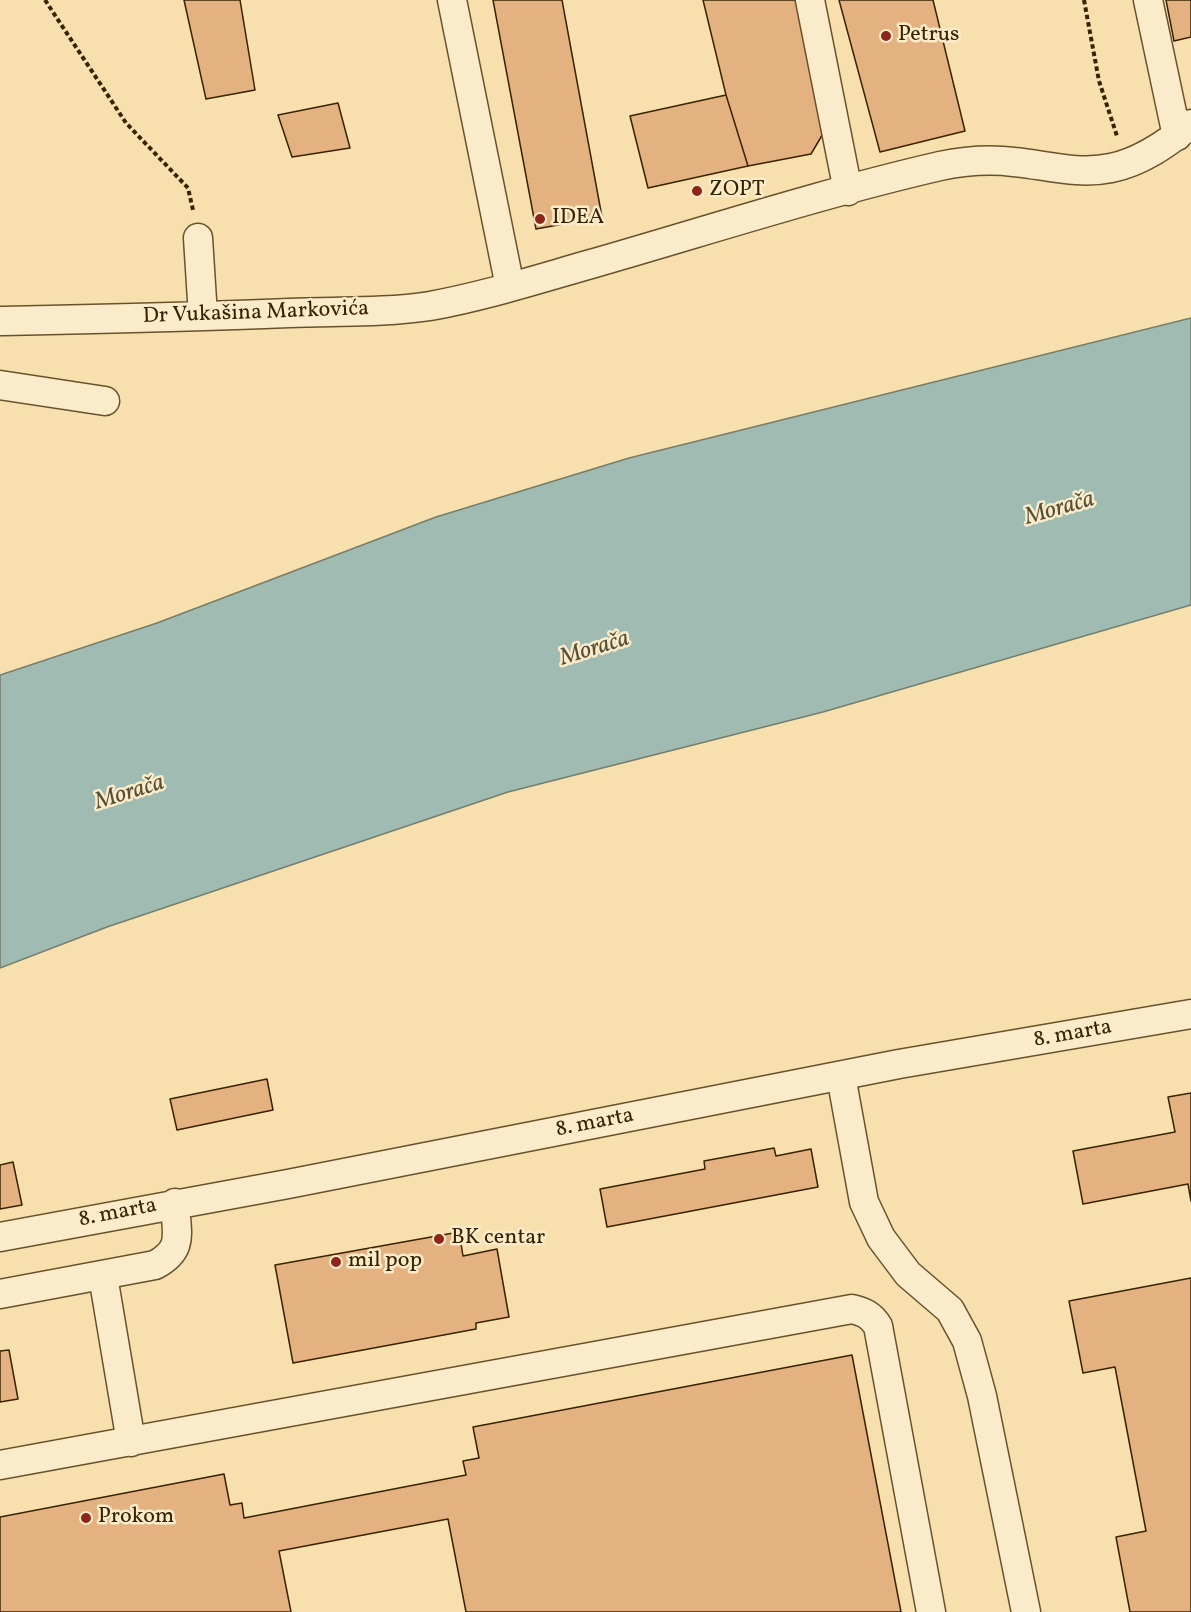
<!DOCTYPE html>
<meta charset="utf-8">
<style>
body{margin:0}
canvas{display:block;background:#f7e0ae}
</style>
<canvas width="1191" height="1612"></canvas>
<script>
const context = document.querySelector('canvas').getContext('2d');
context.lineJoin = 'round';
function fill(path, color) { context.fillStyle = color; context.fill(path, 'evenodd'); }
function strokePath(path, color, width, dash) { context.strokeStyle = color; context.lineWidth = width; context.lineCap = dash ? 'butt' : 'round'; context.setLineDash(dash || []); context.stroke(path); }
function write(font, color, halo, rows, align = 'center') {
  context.font = font + ' Vollkorn,serif'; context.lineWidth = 5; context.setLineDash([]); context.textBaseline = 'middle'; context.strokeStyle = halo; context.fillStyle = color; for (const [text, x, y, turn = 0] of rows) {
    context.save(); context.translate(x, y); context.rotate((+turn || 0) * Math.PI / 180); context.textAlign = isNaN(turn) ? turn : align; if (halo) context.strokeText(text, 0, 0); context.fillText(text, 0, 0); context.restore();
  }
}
const water = new Path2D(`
 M1191,318V605L823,712L508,792L107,927L0,968V675L157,623L436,517L629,458Z`);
const building = new Path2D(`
 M184,0H240L255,90L206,99Z
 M493,0H562L602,217L536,229Z
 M703,0H796L827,127L811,154L748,166L726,95Z
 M839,0H933L965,131L880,152Z
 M1166,0H1191V37L1174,41Z
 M726,95L748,166L648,188L630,116Z
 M338,103L350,148L292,157L278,115Z
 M267,1079L273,1110L177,1130L170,1099Z
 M1191,1093V1201L1188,1184L1083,1204L1073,1151L1175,1132L1168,1097Z
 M774,1148L776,1156L811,1149L818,1187L607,1227L600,1189L705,1169L704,1161Z
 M13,1162L22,1205L0,1209V1165Z
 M459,1232L463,1256L497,1249L509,1317L476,1323V1329L293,1363L275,1265Z
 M1191,1278V1612H1130L1116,1537L1146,1531L1115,1367L1083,1373L1069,1301Z
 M9,1350L18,1399L0,1402V1351Z
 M852,1355L901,1612H466L448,1519L279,1551L291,1612H0V1517L224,1474L230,1505L242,1503L244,1518L466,1475L463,1461L479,1458L473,1427Z`);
const path = new Path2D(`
 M45,0L126,123L188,188L193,210
 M1084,0L1099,81L1117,136`);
const minor = new Path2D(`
 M452,0L510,287
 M810,0L848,191
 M1148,0L1177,136
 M198,238L203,316
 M0,321C96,319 193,317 289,313C336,311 384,313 430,306C485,296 538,279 591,264C706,231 823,193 940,166C964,161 989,159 1014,162C1046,165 1078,175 1111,168C1141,162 1168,143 1191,124
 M0,385L105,401
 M841,1076L864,1202L881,1238L908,1274L950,1310L967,1341L982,1396L1026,1612
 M0,1237L288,1184L899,1064L1191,1014
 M103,1276L131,1442
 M0,1294L155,1265C185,1249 176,1233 175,1203
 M0,1465L852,1309C864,1312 871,1315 878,1326L931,1612`);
const markers = [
 [886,36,6,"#8f2418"],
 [697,191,6,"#8f2418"],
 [540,219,6,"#8f2418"],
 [439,1239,6,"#8f2418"],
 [336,1262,6,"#8f2418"],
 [86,1518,6,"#8f2418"]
];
const poiNames = [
 ["Petrus",898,36],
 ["ZOPT",709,191],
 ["IDEA",552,219],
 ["BK centar",451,1239],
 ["mil pop",348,1262],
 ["Prokom",98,1518]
];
const streetNames = [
 ["Dr Vukašina Markovića",256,314,-2],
 ["8. marta",1073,1035,-10],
 ["8. marta",595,1124,-11],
 ["8. marta",118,1214,-11]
];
const waterNames = [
 ["Morača",1060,510,-16],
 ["Morača",595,650,-17],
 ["Morača",130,794,-17]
];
fill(water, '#9fbbb2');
strokePath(water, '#767e6b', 1.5);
fill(building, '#e4b281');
strokePath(building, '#392200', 1.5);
strokePath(minor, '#68522c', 31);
strokePath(path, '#392200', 4, [4.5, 3]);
strokePath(minor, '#faebca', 28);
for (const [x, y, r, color] of markers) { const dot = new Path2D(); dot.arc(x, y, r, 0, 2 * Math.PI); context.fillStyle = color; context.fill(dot); strokePath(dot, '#faebca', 2); }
write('22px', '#392200', '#faebca', poiNames, 'left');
write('22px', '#392200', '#faebca', streetNames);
write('italic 24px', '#585035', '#faebca', waterNames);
</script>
